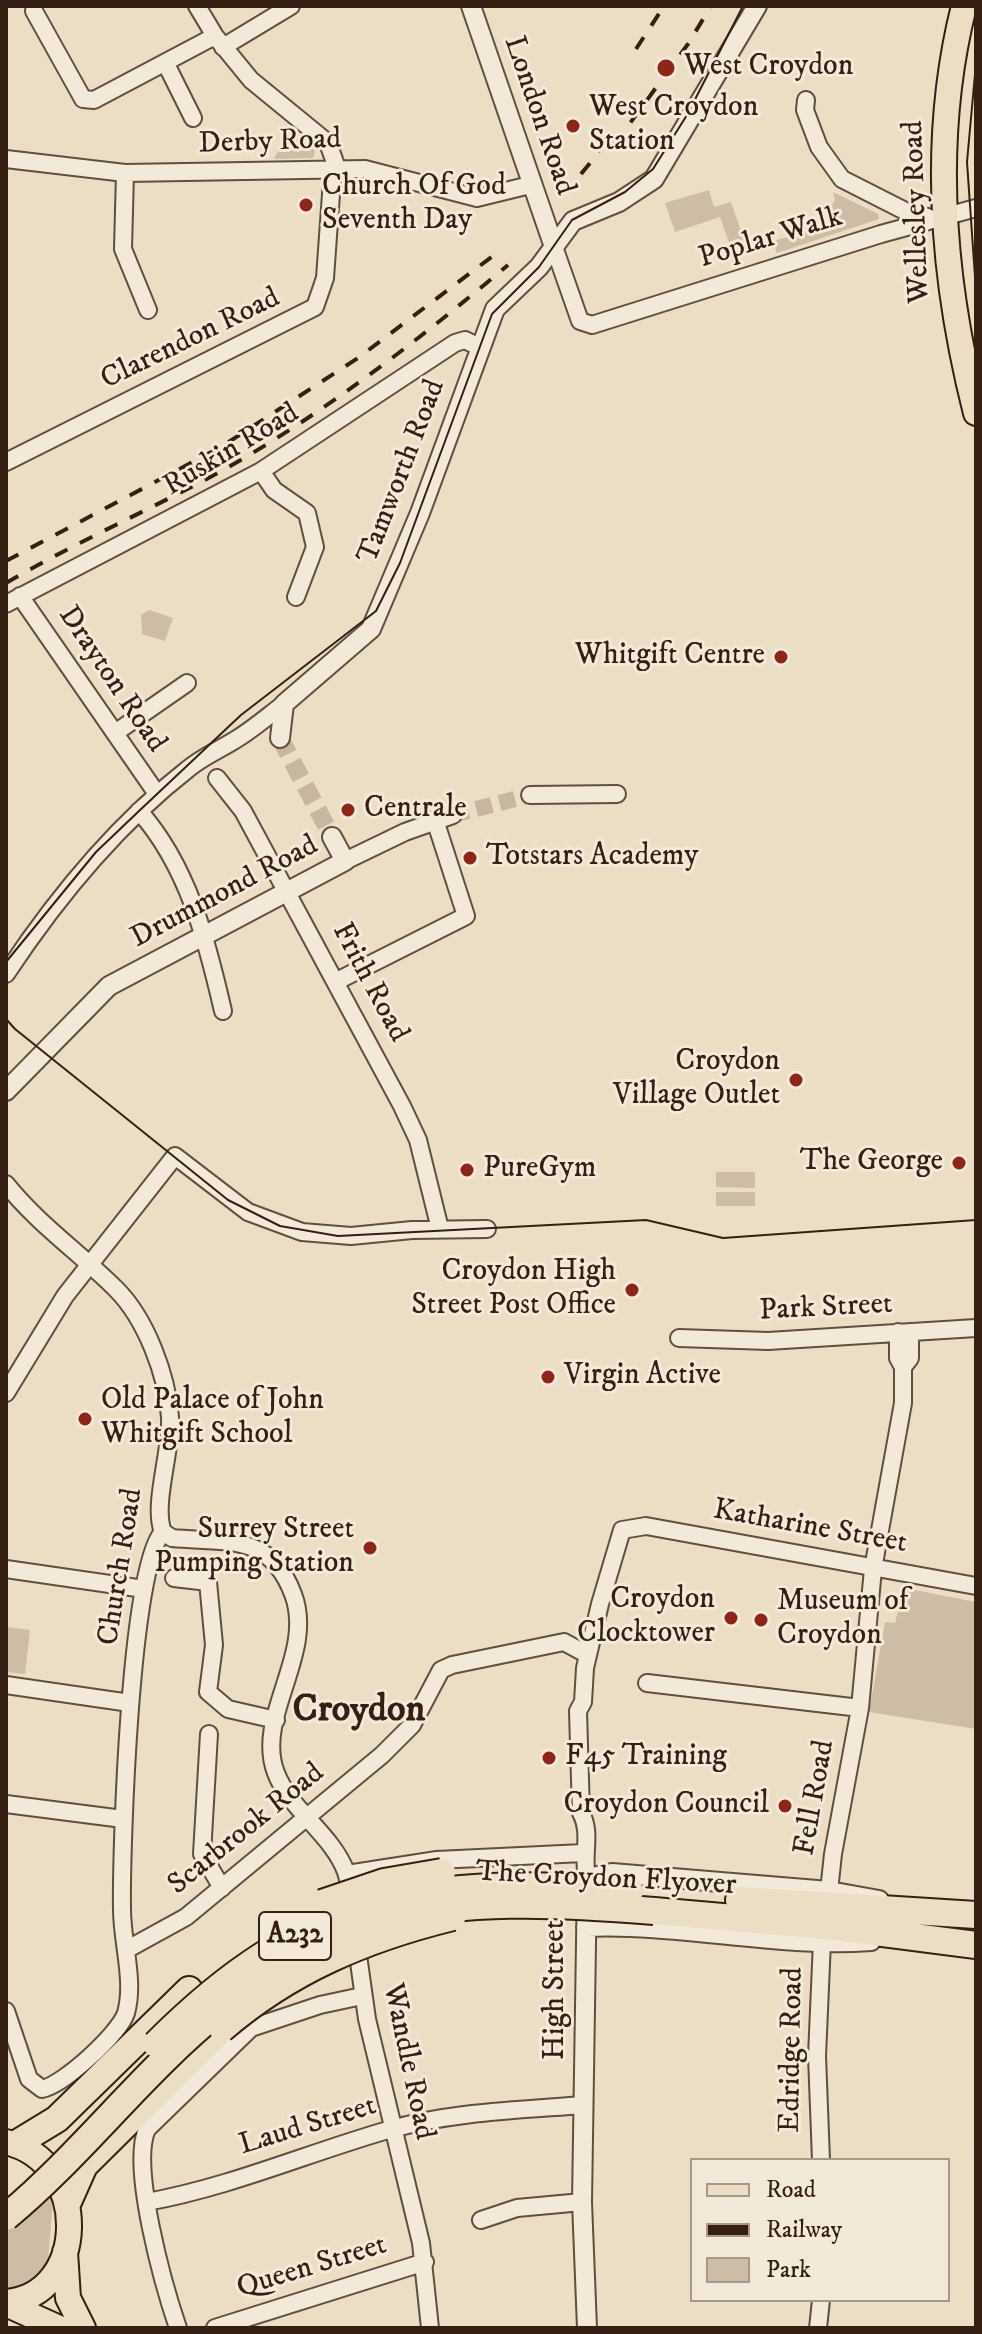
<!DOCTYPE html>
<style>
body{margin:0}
#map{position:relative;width:982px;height:2334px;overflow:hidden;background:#ecddc5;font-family:"IM FELL DW Pica",serif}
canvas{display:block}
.frame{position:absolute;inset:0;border:8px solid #341f12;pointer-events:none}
.legend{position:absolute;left:690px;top:2158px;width:260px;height:144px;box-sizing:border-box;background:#f3e9d9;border:2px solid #a79889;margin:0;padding:10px 14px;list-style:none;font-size:24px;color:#341f12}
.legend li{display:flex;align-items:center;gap:16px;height:40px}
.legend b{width:40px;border:2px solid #a79889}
</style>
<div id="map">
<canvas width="982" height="2334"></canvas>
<div class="frame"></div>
<ul class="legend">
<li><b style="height:10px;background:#ecddc5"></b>Road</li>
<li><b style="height:10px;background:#341f12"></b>Railway</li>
<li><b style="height:22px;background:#cdbda7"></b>Park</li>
</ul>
</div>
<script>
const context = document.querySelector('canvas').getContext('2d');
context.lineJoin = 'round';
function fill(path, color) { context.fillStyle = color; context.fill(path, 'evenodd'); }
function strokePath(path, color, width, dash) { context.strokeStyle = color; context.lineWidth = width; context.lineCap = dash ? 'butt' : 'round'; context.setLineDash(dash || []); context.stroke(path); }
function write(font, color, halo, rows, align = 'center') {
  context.font = font + ' "IM FELL DW Pica",serif'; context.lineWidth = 6; context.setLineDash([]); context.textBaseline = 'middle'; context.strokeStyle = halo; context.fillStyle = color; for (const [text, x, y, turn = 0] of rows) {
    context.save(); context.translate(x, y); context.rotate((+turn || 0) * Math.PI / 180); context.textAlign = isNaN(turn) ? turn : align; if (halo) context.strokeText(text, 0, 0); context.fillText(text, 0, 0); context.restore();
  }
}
const green = new Path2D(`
 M285,128L315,150L313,158L274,159L284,139Z
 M709,190L714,207L731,202L746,246L732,252L720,217L675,232L665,203Z
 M833,192L878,214L879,219L777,253L773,241L814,230L833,221L828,211L835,200Z
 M149,610L173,618L165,641L142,634L141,615Z
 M716,1172H755V1188L716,1187Z
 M716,1192H755V1206H716Z
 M904,1588L976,1602V1729L869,1712L885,1622L895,1623Z
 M6,1627L30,1630L25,1674L6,1672Z
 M54,2186L48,2261L38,2281L6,2292V2231Z`);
const minorTunnel = new Path2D(`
 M453,815L530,795`);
const tertiaryTunnel = new Path2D(`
 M280,738L332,837`);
const minor = new Path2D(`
 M197,6L215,36L251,80L328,143L337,168
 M34,11L83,99L94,100L215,36
 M223,47L291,6
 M166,64L193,118
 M806,100L805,110L819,147L842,179L909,213L928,217
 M6,159L125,173L365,169L477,198L530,185
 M125,173L123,249L148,310
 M553,244L580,321L592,325L881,234L976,208
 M6,462L315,307L325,278L332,180L337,168
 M261,471L274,490L307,513L315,547L296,597
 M20,596L157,794
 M6,604L261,471L455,343L465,340L479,347
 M115,733L187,683
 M217,778L243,811L402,1106L418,1140L440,1229
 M530,795L617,794
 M139,811C188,866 207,941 223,1011
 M345,861L405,832L453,815
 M6,974C57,897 115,826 188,769C202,757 219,750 235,740C252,730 268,716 284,704
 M337,981L466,916L435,820
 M6,1184C38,1224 80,1253 116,1289C146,1319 167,1375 170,1417C172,1450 152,1505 163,1532
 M679,1338L768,1341L976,1328
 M903,1367L910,1358V1332
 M6,1393L65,1296L175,1156L248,1212L302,1232L351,1236L412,1230L487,1229
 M163,1532L172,1538C228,1543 270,1533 293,1594C316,1654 254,1717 276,1773C290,1810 332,1834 346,1872C349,1881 350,1893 351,1902
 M6,1569L144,1589
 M174,1578L208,1582L214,1645L208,1692L228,1709L276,1720
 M647,1683L860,1708
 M6,1685L130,1703
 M209,1734L202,1854L222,1888
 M6,1804L123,1819
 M347,1874L437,1860L583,1853
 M587,1878C582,1855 592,1833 581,1813L578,1711L583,1702L585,1668L600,1604L622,1530L646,1526L976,1586
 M829,1891L833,1854L860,1708L873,1569L903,1403V1367L898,1358V1332
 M356,1941L367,2019L421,2243L430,2328
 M126,1950L186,1917L382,1755L412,1725L441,1670L452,1665L564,1642L588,1655
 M6,2011L29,2079L42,2089C63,2085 119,2034 126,2013C135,1981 122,1942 122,1910C121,1851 130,1565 163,1532
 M821,2160L817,2056L822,1941
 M147,2202C230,2187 308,2153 388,2130C450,2112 519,2110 583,2105
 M481,2220L517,2208L582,2202
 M178,2328C164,2287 130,2167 147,2129L251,2028L320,2005L362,1996
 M215,2328L425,2262
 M818,2328L821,2300`);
const tertiary = new Path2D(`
 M471,6L553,244
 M280,738L284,704L371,629L420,513L495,309L539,267L573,221L619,202L654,179L757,6
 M6,1091L109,986L345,861L332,837
 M586,1927C681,1923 776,1948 871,1941
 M587,2328L582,2202L587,1878L612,1873L829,1891L879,1900`);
const primary = new Path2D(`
 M964,6C930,141 942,279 976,413
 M6,2142C93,2163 87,2296 6,2302
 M69,2202L85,2166L222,2030
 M65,2252L68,2298L83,2328
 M6,2304L59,2328`);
const trunk = new Path2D(`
 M739,1900L976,1915
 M654,1911L836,1927L976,1945
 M16,2144L57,2119L189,1990`);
const tram = new Path2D(`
 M976,63L967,162L976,291
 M6,962L96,852L139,811L241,715L376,611L400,563L492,314L539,267L572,220L625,192L653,169L687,115L743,6
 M6,1019L15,1029L228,1200L280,1226L338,1236L646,1220L723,1238L976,1220`);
const rail = new Path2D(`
 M636,49L664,6
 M614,145L688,44L711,6
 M581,174L599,152
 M6,561L221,447L358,358L502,249
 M6,583C78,541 154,508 227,468C327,411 420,339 508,265`);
const primaryBridge = new Path2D(`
 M222,2030C290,1971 367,1939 453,1918`);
const trunkBridge = new Path2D(`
 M322,1903L384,1882L442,1872
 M156,2044C305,1894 426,1875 630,1891
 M6,2217C63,2170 112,2111 165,2059C325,1902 440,1894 654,1911`);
const markers = [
 [666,68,10,"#8f2418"],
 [573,126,8,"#8f2418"],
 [306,205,8,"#8f2418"],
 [781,657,8,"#8f2418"],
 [348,810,8,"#8f2418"],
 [470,858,8,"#8f2418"],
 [796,1080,8,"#8f2418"],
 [959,1163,8,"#8f2418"],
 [467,1170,8,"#8f2418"],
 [632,1290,8,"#8f2418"],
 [548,1377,8,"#8f2418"],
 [85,1419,8,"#8f2418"],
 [370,1548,8,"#8f2418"],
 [731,1618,8,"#8f2418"],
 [761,1620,8,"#8f2418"],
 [549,1758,8,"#8f2418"],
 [785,1806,8,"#8f2418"]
];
const shields = [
 [295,1936,72]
];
const shieldNames = [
 ["A232",295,1936]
];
const poiNames = [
 ["West Croydon",684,68],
 ["West Croydon",589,109],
 ["Station",589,143],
 ["Church Of God",322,188],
 ["Seventh Day",322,222],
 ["Whitgift Centre",765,657,"right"],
 ["Centrale",364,810],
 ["Totstars Academy",486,858],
 ["Croydon",780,1063,"right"],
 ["Village Outlet",780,1097,"right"],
 ["The George",943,1163,"right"],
 ["PureGym",483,1170],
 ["Croydon High",616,1273,"right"],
 ["Street Post Office",616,1307,"right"],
 ["Virgin Active",564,1377],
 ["Old Palace of John",101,1402],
 ["Whitgift School",101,1436],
 ["Surrey Street",354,1531,"right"],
 ["Pumping Station",354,1565,"right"],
 ["Croydon",715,1601,"right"],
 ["Clocktower",715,1635,"right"],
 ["Museum of",777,1603],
 ["Croydon",777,1637],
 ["F45 Training",565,1758],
 ["Croydon Council",769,1806,"right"]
];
const streetNames = [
 ["London Road",538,116,71],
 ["Derby Road",270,143,-2],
 ["Wellesley Road",918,212,-92],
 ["Poplar Walk",771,239,-17],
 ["Clarendon Road",191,340,-26],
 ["Ruskin Road",232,451,-31],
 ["Tamworth Road",403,472,-69],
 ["Drayton Road",111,680,56],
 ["Drummond Road",225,893,-28],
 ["Frith Road",369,983,62],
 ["Park Street",826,1309,-3],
 ["Katharine Street",810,1528,10],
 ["Church Road",122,1567,-81],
 ["Fell Road",816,1798,-80],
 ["Scarbrook Road",247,1830,-39],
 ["The Croydon Flyover",606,1880,3],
 ["High Street",557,1990,-90],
 ["Edridge Road",793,2050,-89],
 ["Wandle Road",407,2062,78],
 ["Laud Street",308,2127,-17],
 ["Queen Street",312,2268,-17]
];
const districtNames = [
 ["Croydon",359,1712]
];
fill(green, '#cdbda7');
strokePath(minorTunnel, '#c7b7a1', 16, [16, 8]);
strokePath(tertiaryTunnel, '#c7b7a1', 18, [18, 9]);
strokePath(minor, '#624e3f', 20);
strokePath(tertiary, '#624e3f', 22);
strokePath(primary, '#341f12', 28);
strokePath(trunk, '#341f12', 30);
strokePath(minor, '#f3e9d9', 16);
strokePath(tertiary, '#f3e9d9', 18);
strokePath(primary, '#ecddc5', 24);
strokePath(trunk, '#ecddc5', 26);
strokePath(tram, '#341f12', 2);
strokePath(rail, '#341f12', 4, [14, 14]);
strokePath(primaryBridge, '#341f12', 28, []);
strokePath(trunkBridge, '#341f12', 30, []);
strokePath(primaryBridge, '#ecddc5', 24);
strokePath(trunkBridge, '#ecddc5', 26);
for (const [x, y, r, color] of markers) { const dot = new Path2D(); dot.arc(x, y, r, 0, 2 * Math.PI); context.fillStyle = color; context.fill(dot); strokePath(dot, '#f3e9d9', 3); }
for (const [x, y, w] of shields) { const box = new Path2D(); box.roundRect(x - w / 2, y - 24, w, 48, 6); context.fillStyle = '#f3e9d9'; context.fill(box); strokePath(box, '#341f12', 2); }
write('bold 28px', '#341f12', null, shieldNames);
write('30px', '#341f12', '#f3e9d9', poiNames, 'left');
write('30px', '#341f12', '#f3e9d9', streetNames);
write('bold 38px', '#341f12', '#f3e9d9', districtNames);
</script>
